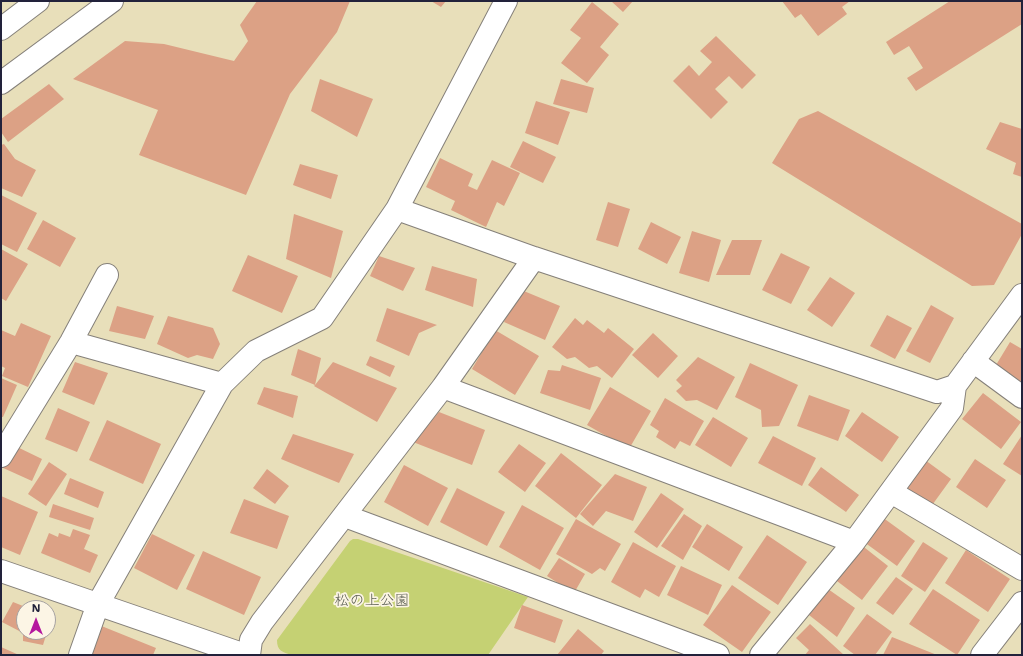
<!DOCTYPE html>
<meta charset="utf-8">
<style>
body{margin:0}
#map{position:relative;width:1023px;height:656px;overflow:hidden;background:#e8dfba;font-family:"Shantell Sans",sans-serif}
canvas{display:block}
.frame{position:absolute;inset:0;border:2px solid #22223b;pointer-events:none}
.north{position:absolute;left:16px;top:600px;width:40px;height:40px;box-sizing:border-box;background:#fcf5e5;border:1px solid #a5a1a1;border-radius:50%;rotate:0deg;font-size:11px;font-weight:700;line-height:16px;text-align:center;color:#22223b}
.north::after{content:'';display:block;margin:auto;width:14px;height:18px;background:#b5179e;clip-path:polygon(50% 0,100% 100%,50% 72%,0 100%)}
</style>
<div id="map">
<canvas width="1023" height="656"></canvas>
<div class="frame"></div>
<div class="north">N</div>
</div>
<script>
const context = document.querySelector('canvas').getContext('2d');
context.lineJoin = 'round';
function fill(path, color) { context.fillStyle = color; context.fill(path, 'evenodd'); }
function strokePath(path, color, width, dash) { context.strokeStyle = color; context.lineWidth = width; context.lineCap = dash ? 'butt' : 'round'; context.setLineDash(dash || []); context.stroke(path); }
function write(font, color, halo, rows, align = 'center') {
  context.font = font + ' "Shantell Sans","Klee One",sans-serif'; context.lineWidth = 3.5; context.setLineDash([]); context.textBaseline = 'middle'; context.strokeStyle = halo; context.fillStyle = color; for (const [text, x, y, turn = 0] of rows) {
    context.save(); context.translate(x, y); context.rotate((+turn || 0) * Math.PI / 180); context.textAlign = isNaN(turn) ? turn : align; if (halo) context.strokeText(text, 0, 0); context.fillText(text, 0, 0); context.restore();
  }
}
const green = new Path2D(`
 M353,539H358L528,597L488,655H292C282,652 277,651 277,640L350,541Z`);
const building = new Path2D(`
 M257,1H350L337,32L290,94L246,195L139,155L158,110L73,79L125,41L164,44L234,61L248,41L240,25Z
 M431,1H446L441,7Z
 M611,1H633L623,12Z
 M782,1H850L842,7L847,14L818,36L801,14L795,18Z
 M950,1H1022V24L916,91L907,78L923,68L909,46L894,55L886,42Z
 M592,2L619,24L600,47L609,55L587,83L561,63L581,38L570,30Z
 M716,36L756,75L742,89L729,76L715,89L728,102L711,119L673,81L689,65L699,76L712,62L700,51Z
 M320,79L373,99L357,137L311,111Z
 M561,79L594,88L587,113L553,104Z
 M49,84L64,99L8,142L1,132V119Z
 M536,101L570,112L558,145L525,133Z
 M818,111L1022,224V234L994,285L972,286L772,163L799,119Z
 M1000,122L1022,129V177L1013,174L1016,163L986,149Z
 M523,141L556,157L543,183L510,167Z
 M4,144L15,159L36,170L22,197L1,188V145Z
 M440,158L473,174L468,186L477,190L492,160L520,173L504,206L497,202L486,227L451,210L455,201L426,187Z
 M300,164L338,175L331,199L293,185Z
 M1,195L37,213L17,252L1,244Z
 M608,202L630,209L618,247L596,240Z
 M294,214L343,231L331,278L286,259Z
 M43,220L76,238L60,267L27,249Z
 M651,222L681,237L667,264L638,249Z
 M692,231L721,240L709,282L679,273Z
 M732,240H762L750,275H716Z
 M1,249L28,264L6,301L1,298Z
 M781,253L810,267L791,304L762,290Z
 M248,255L298,276L282,313L232,291Z
 M379,256L415,268L403,291L370,276Z
 M432,266L477,279L473,307L425,290Z
 M830,277L855,293L832,327L807,310Z
 M519,289L560,306L545,340L504,322Z
 M931,305L954,318L930,363L906,351Z
 M117,306L154,316L145,339L109,331Z
 M387,308L437,325L419,333L409,356L376,341Z
 M887,315L912,328L895,359L870,346Z
 M168,316L213,328L220,344L213,359L197,355L188,358L157,344Z
 M575,318L583,325L587,320L604,333L608,328L634,349L612,378L597,366L589,368L575,357L567,359L552,347Z
 M21,323L51,336L28,387L2,376L5,368L1,366V330L15,336Z
 M495,330L539,356L515,395L472,369Z
 M653,333L678,356L658,378L632,355Z
 M1010,342L1022,349V387L993,370Z
 M298,349L321,358L315,385L333,362L397,388L377,422L314,386L315,385L291,375Z
 M370,356L395,366L390,377L366,365Z
 M698,357L735,377L717,410L697,400L686,401L676,391L682,386L676,380Z
 M75,362L108,373L94,405L62,392Z
 M750,363L798,385L779,426L762,427L761,410L735,397Z
 M562,365L601,378L590,410L540,393L548,370L560,371Z
 M1,378L17,385L3,417H1Z
 M264,387L298,396L293,418L257,404Z
 M610,387L651,411L629,449L587,425Z
 M983,393L1021,422L1001,449L962,419Z
 M809,395L850,410L838,441L797,426Z
 M665,398L704,421L690,446L680,441L675,449L656,437L659,431L650,425Z
 M58,408L90,422L77,452L45,439Z
 M439,412L485,430L472,465L413,442Z
 M862,412L899,437L882,462L845,436Z
 M713,417L748,438L731,467L695,445Z
 M107,420L161,444L143,484L89,460Z
 M293,434L354,454L339,483L281,459Z
 M1022,435V476L1003,464Z
 M773,436L816,458L802,486L758,463Z
 M11,444L42,459L32,481L1,467Z
 M519,444L546,463L525,492L498,472Z
 M561,453L602,485L576,518L535,486Z
 M975,459L1006,480L987,508L956,487Z
 M925,460L951,479L930,508L904,489Z
 M49,462L67,474L46,506L28,494Z
 M404,465L448,488L428,526L384,502Z
 M821,467L859,495L846,512L808,485Z
 M267,469L289,486L275,504L253,488Z
 M615,474L647,487L633,521L606,511L593,526L580,514Z
 M70,478L104,492L98,508L64,494Z
 M457,488L505,512L487,546L440,522Z
 M661,493L684,509L657,548L634,532Z
 M1,496L38,512L20,555L1,547Z
 M244,499L289,516L277,549L230,533Z
 M53,504L94,518L90,530L49,517Z
 M522,505L564,528L540,570L499,547Z
 M684,514L702,526L683,560L661,546Z
 M882,517L915,541L897,566L864,542Z
 M576,519L621,544L605,571L600,568L592,574L556,554Z
 M707,524L743,547L729,571L692,547Z
 M73,529L90,535L84,549L98,555L90,573L41,553L49,533L58,537L59,533L70,537Z
 M152,534L195,555L177,590L134,568Z
 M767,535L807,562L778,605L738,578Z
 M633,542L676,566L659,597L645,589L640,598L611,582Z
 M923,542L948,558L925,592L901,576Z
 M860,544L888,566L862,600L833,578Z
 M966,550L1010,579L988,612L945,583Z
 M203,551L261,577L244,615L186,589Z
 M559,558L585,574L574,593L547,576Z
 M681,566L722,585L708,615L667,595Z
 M896,577L913,589L893,615L876,603Z
 M732,585L771,612L742,652L703,625Z
 M828,589L855,608L837,637L809,615Z
 M933,589L980,620L957,655L909,624Z
 M13,602L28,608H24V632H47L43,645L23,641V633L2,622Z
 M522,605L563,620L555,643L514,628Z
 M867,614L892,632L875,655H855L843,646Z
 M810,624L844,655H805L809,650L796,638Z
 M99,625L156,648L153,655H87Z
 M578,629L604,651L601,655H557Z
 M892,637L937,655H883Z
 M1,647L19,655H1Z`);
const minor = new Path2D(`
 M506,1L397,209L534,258L937,392L955,386
 M71,342L222,384
 M973,361L1022,397
 M443,387L854,542
 M1,456L71,342L107,275
 M891,492L1022,569
 M345,516L718,655
 M1,571L245,655
 M80,655L98,604L222,384L256,351L322,318L397,209
 M249,655L251,640L262,622L443,387L534,258
 M761,655L854,542L952,408L955,386L1022,295
 M982,655L1022,603`);
const trunk = new Path2D(`
 M1,29L38,1
 M1,83L112,1`);
const parkNames = [
 ["松の上公園",372,601]
];
fill(green, '#c5d173');
fill(building, '#dca185');
strokePath(minor, '#85807a', 24);
strokePath(trunk, '#85807a', 24);
strokePath(minor, '#fff', 22);
strokePath(trunk, '#fff', 22);
write('15px', '#53574c', '#fcf5e5', parkNames);
</script>
